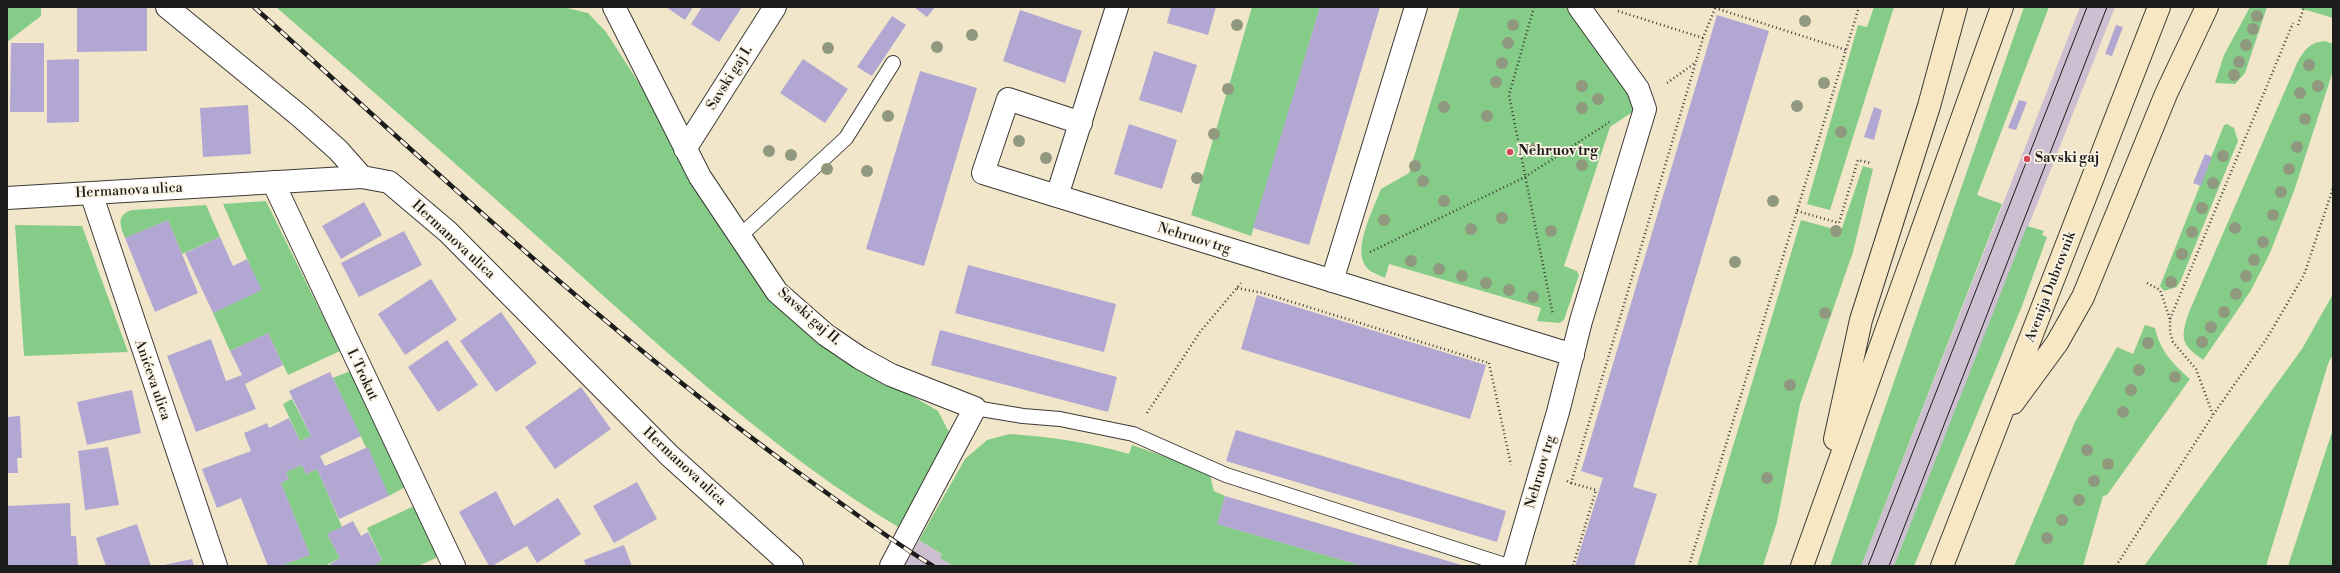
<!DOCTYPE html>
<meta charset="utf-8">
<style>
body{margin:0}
#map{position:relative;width:2340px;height:573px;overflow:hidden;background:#f1e6c9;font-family:"Libre Bodoni",serif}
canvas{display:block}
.frame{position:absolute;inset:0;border:8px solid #1c1c1c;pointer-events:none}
</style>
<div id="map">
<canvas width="2340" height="573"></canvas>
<div class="frame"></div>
</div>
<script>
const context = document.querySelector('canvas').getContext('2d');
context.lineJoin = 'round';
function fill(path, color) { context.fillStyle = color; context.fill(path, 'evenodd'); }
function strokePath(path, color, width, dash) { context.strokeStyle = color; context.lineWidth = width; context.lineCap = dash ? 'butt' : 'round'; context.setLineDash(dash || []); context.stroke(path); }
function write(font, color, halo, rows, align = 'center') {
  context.font = font + ' "Libre Bodoni",serif'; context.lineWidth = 3.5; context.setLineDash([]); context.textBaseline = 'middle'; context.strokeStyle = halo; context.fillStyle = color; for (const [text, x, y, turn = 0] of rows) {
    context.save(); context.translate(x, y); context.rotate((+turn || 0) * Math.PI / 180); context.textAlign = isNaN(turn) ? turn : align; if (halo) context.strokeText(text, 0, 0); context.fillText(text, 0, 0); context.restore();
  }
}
const industrial = new Path2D(`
 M2080,7H2115L1894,566H1861Z
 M919,540L942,554L941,558L954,566L905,565Z`);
const green = new Path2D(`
 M7,7H41V16L7,42Z
 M276,7H563L588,13L606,32L655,108L725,230L850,360L938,411L951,436L900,528C779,456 673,358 568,264C471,177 374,92 276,7Z
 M1252,7H1320L1251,236L1191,215Z
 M1460,7H1566L1632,100L1634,111L1610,127L1564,266L1577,271L1579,275L1564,320L1559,323L1537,321L1541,308L1389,264L1385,278C1380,275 1372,273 1368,269C1350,252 1374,208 1381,189L1409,173Z
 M1874,7H1894L1830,210L1807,204L1858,25L1867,27Z
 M2024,7H2049L1977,195L2002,204L1861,566H1830Z
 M2250,7H2267L2245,73L2235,84L2215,83L2224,55Z
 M2296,7H2333V18Z
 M2325,41L2333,44V71L2294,191L2270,253L2250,292L2203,360C2181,344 2180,339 2189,312L2297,63C2304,50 2310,42 2325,41Z
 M2227,124L2234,128L2238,141L2181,280L2177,287L2164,291L2160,286L2224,125Z
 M1863,166L1873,169L1853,252L1800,404L1777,522L1763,566H1697L1801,220L1841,231Z
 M266,201L340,351L288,375L268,333L230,351L213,313L261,290L223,204Z
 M206,205L220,237L182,254L168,220L125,238C120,225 116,215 132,210Z
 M15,225L82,226L128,352L24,356Z
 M2027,226L2044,231L2042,235L2047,237L2022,306L1914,566H1894Z
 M2333,294V355L2329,361L2266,566H2144L2302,349Z
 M2145,325L2155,328C2160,351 2173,364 2190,379L2107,495L2103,496L2083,566H2014L2075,422L2117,347L2133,354Z
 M350,371L405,487L389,496L333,378Z
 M292,399L311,436L300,441L283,404Z
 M2333,429V566H2288Z
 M1010,434C1052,437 1088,442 1129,454L1132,445L1206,471L1210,475L1214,491L1225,496L1217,524L1363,566H954L940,558L942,554L919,540L965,459L987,440Z
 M302,465L306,474L317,469L342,527L327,534L340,558L325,566H280L310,555L281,483L289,479L286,472Z
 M414,506L438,557L418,566H374L382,560L367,528Z`);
const building = new Path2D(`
 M77,7H147V51L77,52Z
 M666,7H693L685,20Z
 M702,7H742L719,42L691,24Z
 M914,7H935L927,17Z
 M1171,7H1216L1208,35L1167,23Z
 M1320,7H1380L1309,245L1253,228Z
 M1020,10L1082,31L1065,83L1003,61Z
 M1717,15L1769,31L1633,487L1657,494L1634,566H1575L1603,478L1581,471Z
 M892,16L906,25L872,76L857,67Z
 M2116,25L2123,27L2112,56L2105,54Z
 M11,43H44V112H10Z
 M1154,51L1197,65L1182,113L1139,100Z
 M79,59V122L47,123V60Z
 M803,59L848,89L825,123L780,93Z
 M920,71L977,88L924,266L866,249Z
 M2019,100L2027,102L2016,130L2008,128Z
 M248,105L251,154L203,157L200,108Z
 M1874,107L1882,110L1874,140L1864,137Z
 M1129,124L1177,140L1162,189L1114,174Z
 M2205,154L2212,157L2201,186L2193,183Z
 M364,202L382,235L341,259L322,226Z
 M168,220L198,293L155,312L125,238Z
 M404,231L422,265L359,297L341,263Z
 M220,237L233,266L247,259L262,290L213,313L185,253Z
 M968,265L1116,304L1104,352L955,313Z
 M431,279L457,320L405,355L378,314Z
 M1257,295L1486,365L1470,419L1241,349Z
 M501,312L537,363L496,392L460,341Z
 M940,330L1117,377L1108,412L931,365Z
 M268,333L283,365L245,384L256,409L196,432L167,356L211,339L226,381L242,375L230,351Z
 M447,340L478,385L438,412L408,367Z
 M330,372L361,436L320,456L325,466L368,447L389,496L339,519L317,469L306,474L302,465L286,472L289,479L281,483L310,555L280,566H268L241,498L217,508L202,469L251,451L244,433L267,423L269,428L289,418L300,441L311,436L289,391Z
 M581,387L611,429L555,469L525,427Z
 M132,390L141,433L87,445L77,402Z
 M20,416L22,458H17L18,473H7V417Z
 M1236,430L1506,511L1497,542L1226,461Z
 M108,447L119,505L85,510L78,451Z
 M637,482L657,519L614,543L593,506Z
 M496,491L514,526L558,498L581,534L537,563L527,546L492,566H489L459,512Z
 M1225,496L1431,556L1465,566H1363L1217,524Z
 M70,503L71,536H76L78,566H7V506Z
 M353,521L361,536L368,532L382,560L374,566H331L330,564L340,558L327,534Z
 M137,524L151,566H106L96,538Z
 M624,545L632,566H586L584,560Z
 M192,559L194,566H165L164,565Z`);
const path = new Path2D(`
 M1534,7L1509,95L1553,315
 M1715,8L1846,50
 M1618,11L1703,38
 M2298,25L2304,7
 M1667,83L1695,63
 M1797,211L1839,223L1858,160L1870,163
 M1370,252L1525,177L1611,121
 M2147,283L2160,290L2170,319V332L2173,342L2196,369L2213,415
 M1237,288L1263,293L1489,363
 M2170,319L2293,23
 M1489,363L1511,465
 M1147,413L1200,332L1241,283
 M1567,481L1571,483L1703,38L1715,8L1717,7
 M1571,483L1596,490L1573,566
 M1689,566L1859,7
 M2116,566L2213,415L2267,338L2304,275L2333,188`);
const lane = new Path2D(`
 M739,237L846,138L893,63
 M975,408L1023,416L1060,419L1133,434L1226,475L1508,566`);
const street = new Path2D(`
 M167,7L301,117L338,150L362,177
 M614,7L700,177L777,292L826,335L860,358L891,375L975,408L891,566
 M1081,123L1008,99L983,173L1057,196L1117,7
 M685,149L775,7
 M273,182L454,566
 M91,193L216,566
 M1057,196L1573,355
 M7,198L362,177L389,182L448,232L670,456L792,566
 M1332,281L1416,7
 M1513,566L1558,412L1581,321L1645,109L1638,89L1579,7`);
const secondary = new Path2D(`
 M2013,403L2057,343L2083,297L2166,94L2207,7
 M1835,439L1861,320L1929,106L1956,7
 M1802,566L2002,7
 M1942,566L2159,7`);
const tram = new Path2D(`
 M1868,566L2087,7
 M1889,566L2107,7`);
const rail = new Path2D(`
 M254,7C430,166 603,330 795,470C841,503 885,537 933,566`);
const trees = [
 [2257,16],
 [1805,21],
 [1237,25],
 [1513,25],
 [2253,29],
 [972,35],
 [1508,43],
 [2246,45],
 [937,47],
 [828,48],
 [2239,62],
 [1502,63],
 [2309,65],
 [2234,75],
 [1496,82],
 [1824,83],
 [1582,86],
 [2318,86],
 [1228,89],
 [2300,93],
 [1598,99],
 [1797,106],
 [1444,107],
 [1582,108],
 [888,116],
 [1487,116],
 [2305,119],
 [1841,132],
 [1214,134],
 [1019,141],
 [2297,147],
 [1534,149],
 [769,151],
 [791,155],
 [2223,156],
 [1046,158],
 [1582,165],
 [1415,166],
 [827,169],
 [2289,169],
 [867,171],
 [1197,178],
 [1423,181],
 [2213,183],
 [2281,192],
 [1444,201],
 [1773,201],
 [2202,208],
 [2273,215],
 [1502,218],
 [1384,220],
 [2235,228],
 [1471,229],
 [1551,231],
 [1836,231],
 [2192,232],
 [2263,242],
 [2182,254],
 [2254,260],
 [1411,261],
 [1735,262],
 [1439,269],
 [1462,276],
 [2246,276],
 [2171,282],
 [1486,283],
 [1509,290],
 [2236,294],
 [1533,297],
 [2224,312],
 [1825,313],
 [2211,327],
 [2202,342],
 [2148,343],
 [2139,370],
 [2175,377],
 [1790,385],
 [2131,390],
 [2123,412],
 [2087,450],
 [2108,464],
 [1767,478],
 [2094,481],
 [2079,500],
 [2062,520],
 [2047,538]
];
const markers = [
 [1510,152,4,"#d1495b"],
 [2027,159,4,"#d1495b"]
];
const streetNames = [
 ["Savski gaj I.",730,78,-58],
 ["Hermanova ulica",129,191,-3],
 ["Nehruov trg",1194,239,17],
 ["Hermanova ulica",453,240,43],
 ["Avenija Dubrovnik",2051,287,-69],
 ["Savski gaj II.",809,317,41],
 ["I. Trokut",362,375,65],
 ["Anićeva ulica",152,380,71],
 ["Hermanova ulica",684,467,43],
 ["Nehruov trg",1541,472,-74]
];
const poiNames = [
 ["Nehruov trg",1518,152],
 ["Savski gaj",2035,159]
];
fill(industrial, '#cdbed2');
fill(green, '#85cc88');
fill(building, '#b2a7d2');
strokePath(lane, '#3c3a36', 16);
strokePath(street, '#3c3a36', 24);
strokePath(secondary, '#3c3a36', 24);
strokePath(path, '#3c3a36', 2.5, [1, 3]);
strokePath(lane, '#fff', 14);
strokePath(street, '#fff', 22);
strokePath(secondary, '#f7e8c3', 22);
strokePath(tram, '#1c1c1c', 1);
strokePath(rail, '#1c1c1c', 4.5);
strokePath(rail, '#fcf5e5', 3, [9]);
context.fillStyle = '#90997f';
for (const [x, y] of trees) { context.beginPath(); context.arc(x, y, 6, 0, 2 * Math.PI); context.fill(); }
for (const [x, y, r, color] of markers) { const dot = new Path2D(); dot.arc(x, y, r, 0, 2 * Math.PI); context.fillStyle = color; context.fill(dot); strokePath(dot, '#fcf5e5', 1.5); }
write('14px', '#1c1c1c', '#fcf5e5', streetNames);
write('bold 14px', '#1c1c1c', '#fcf5e5', poiNames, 'left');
</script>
